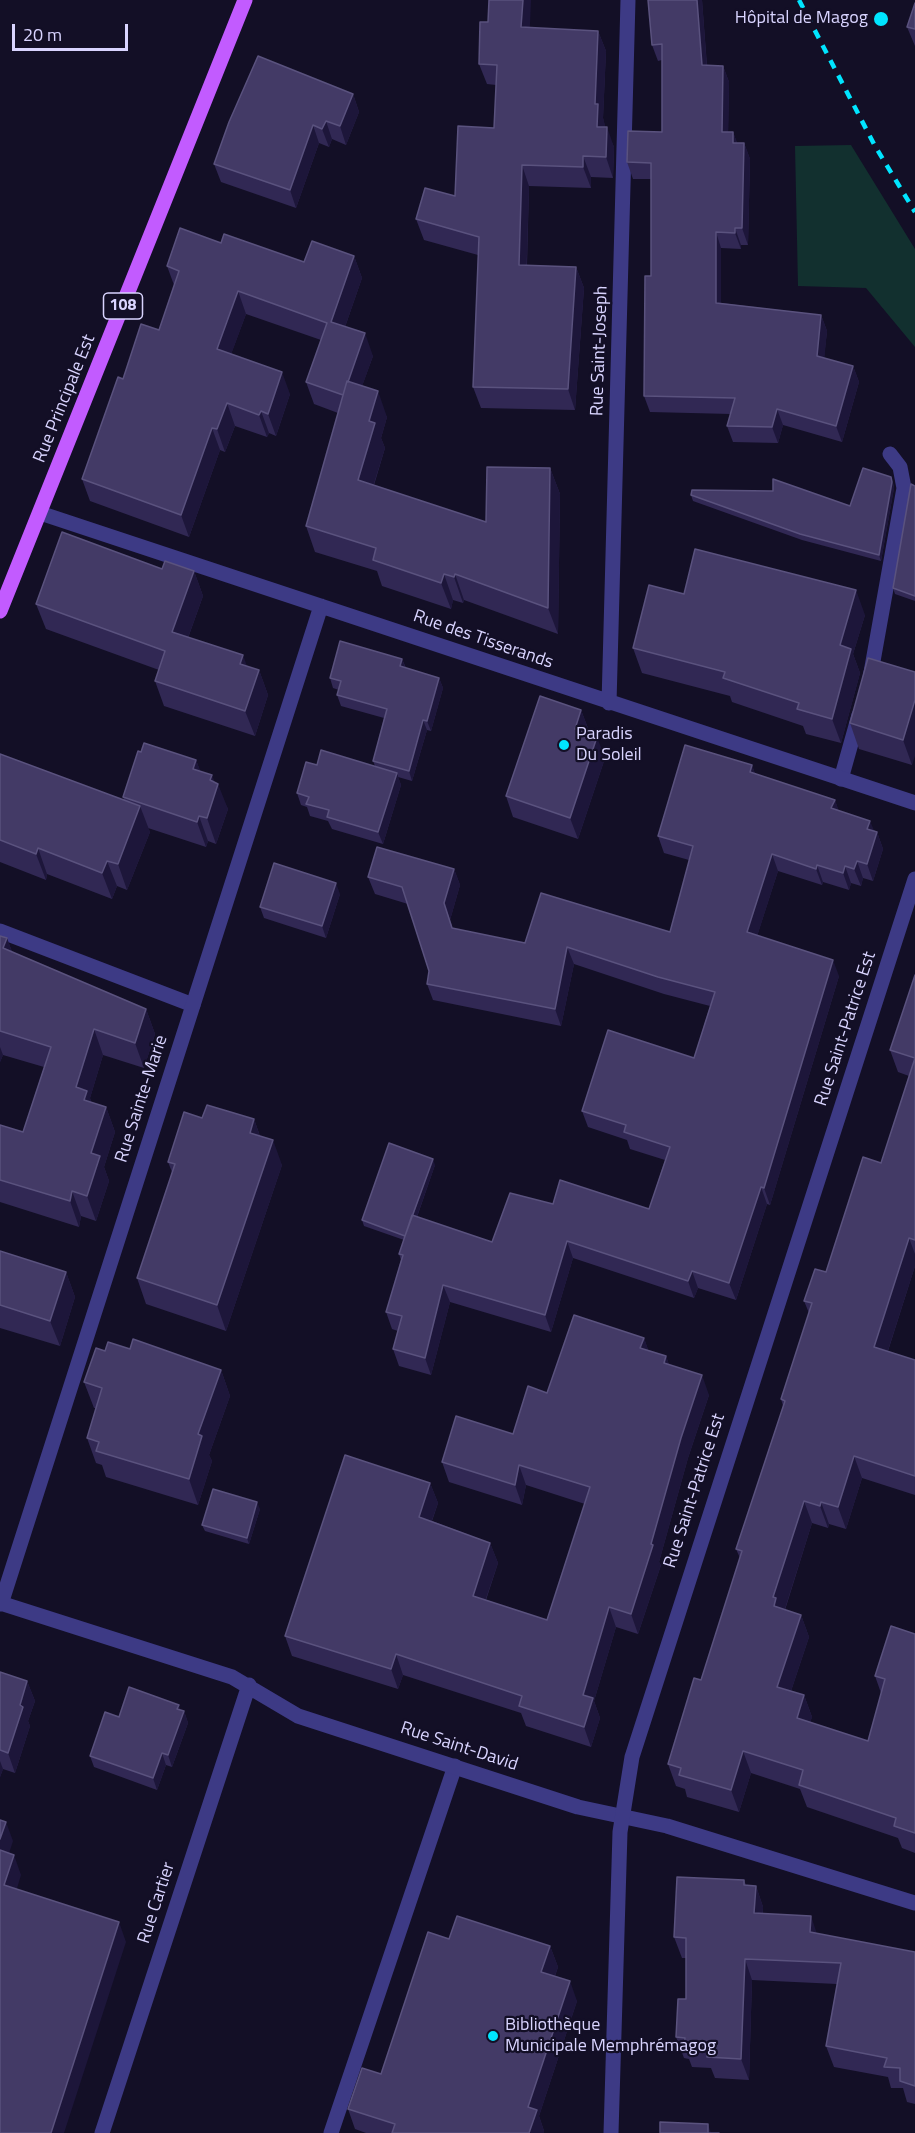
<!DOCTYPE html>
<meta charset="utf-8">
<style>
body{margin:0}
#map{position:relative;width:915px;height:2133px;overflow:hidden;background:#130f26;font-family:"Titillium Web",sans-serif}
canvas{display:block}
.scale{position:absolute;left:12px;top:24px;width:116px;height:27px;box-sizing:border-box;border:3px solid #d9d4ff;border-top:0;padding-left:8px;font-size:18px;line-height:21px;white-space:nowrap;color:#d9d4ff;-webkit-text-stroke:4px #130f26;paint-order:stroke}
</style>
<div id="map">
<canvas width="915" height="2133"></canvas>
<div class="scale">20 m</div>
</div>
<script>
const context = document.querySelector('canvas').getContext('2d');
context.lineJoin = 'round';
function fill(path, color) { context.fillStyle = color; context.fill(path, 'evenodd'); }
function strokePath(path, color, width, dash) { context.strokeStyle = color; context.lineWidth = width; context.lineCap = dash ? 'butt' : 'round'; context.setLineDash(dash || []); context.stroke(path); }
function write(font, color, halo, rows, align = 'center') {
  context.font = font + ' "Titillium Web",sans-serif'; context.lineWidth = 4.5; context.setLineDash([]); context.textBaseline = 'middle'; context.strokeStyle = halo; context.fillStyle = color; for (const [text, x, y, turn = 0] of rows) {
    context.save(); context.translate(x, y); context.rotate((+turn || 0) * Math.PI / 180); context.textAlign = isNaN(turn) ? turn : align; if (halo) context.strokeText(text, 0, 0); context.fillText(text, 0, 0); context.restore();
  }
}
const green = new Path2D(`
 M851,145L915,249V347L866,288L798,286L795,146Z`);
const service = new Path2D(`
 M870,678L904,488L900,467L890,454
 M841,779L859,715
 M0,931L193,1005
 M331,2133L455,1766`);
const minor = new Path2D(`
 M40,513L915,803
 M609,703L628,0
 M0,1603L232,1677L298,1716L578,1807L667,1826L915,1903
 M1,1604L321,606
 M102,2133L249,1685`);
const tertiary = new Path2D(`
 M611,2133L620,1832L632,1757L915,879`);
const primary = new Path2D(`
 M0,611L245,0`);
const rail = new Path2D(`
 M799,0L875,146L915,212`);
const wall = new Path2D(`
 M648,0H702L707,66H723L729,82L728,132H733L737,143H744L750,159L748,245H741V249L721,248V303L821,315L827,331L824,358L853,366L859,382L842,442L783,425L778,443L733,442L727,426L731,414L650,412L644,396L651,276V179H633L627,162L662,132V60L658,61L652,45Z
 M915,3V46L907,27Z
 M530,28L598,31L606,51L603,118L605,127L614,147L613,178L591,177V188L529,186L527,265L576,267L584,288L575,410L481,408L473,387L478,255L424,240L416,219L455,196L494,128L496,85L487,84L479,64Z
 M353,94L359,112L346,145L332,139L329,147L319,143L296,208L221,182L214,164Z
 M221,243L304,262L354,256L362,278L345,327L373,356L362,386L387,417L381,438L385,448L374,485L486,522L550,468L560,494L558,634L464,600L463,603L453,600L451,609L382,586L377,571L315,552L306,526L338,413L314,404L306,382L321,340L246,314L231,354L290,394L276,436L269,433L267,437L235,426L225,452L220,450L189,537L90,501L82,479L123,379L159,330L174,285L167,266Z
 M893,483L894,488L881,561L802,540L693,501L691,495L850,506Z
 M915,486V601L895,594L893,588Z
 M162,569L194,571L203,596L188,638L247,667L259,670L268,695L255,736L164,706L155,681L159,670L46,629L36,604Z
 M684,594L865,615L853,654L860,673L841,743L806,734L803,726L732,702L730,696L642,673L633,648Z
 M402,659L406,668L439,678L443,688L431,731L427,730L412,781L398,777L401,785L383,844L332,829L328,821L310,816L307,807L301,805L297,793L317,765L375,766L373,761L384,718L341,706L337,695L339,690L333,688L330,678Z
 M915,672L912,765L859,749L850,723Z
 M581,710L589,731L588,734L605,758L578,839L513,817L506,796Z
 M141,752L196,760L200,771L214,782L228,809L216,844L208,841L206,847L148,828L150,832L127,890L117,886L112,899L47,874L46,880L0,862V754L124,800L123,797Z
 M752,765L755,774L835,800L838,810L877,832L883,849L873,881L863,878L861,886L851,883L849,890L823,882L822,885L778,871L757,936L839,976L770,1205L767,1204L736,1300L698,1288L694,1298L573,1258L551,1332L450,1302L431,1375L399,1366L393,1349L398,1331L392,1329L386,1312L401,1260L399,1254L404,1240L364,1226L362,1220L435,1165L417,1217L492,1242L553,1204L649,1209L665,1160L630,1149L627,1140L588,1127L582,1111L694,1058L710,1006L664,994L574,964L561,1026L433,1000L427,984L429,971L408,904L375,894L368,877L454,869L460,885L450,920L453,929L525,943L670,932L689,860L664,853L658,836Z
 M340,894L326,938L264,918L260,907Z
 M0,936L7,938L12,952L146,1009L155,1034L144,1068L103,1055L90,1098L91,1102L106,1107L115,1132L104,1167L109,1181L96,1221L81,1216L79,1227L0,1202V1125L23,1132L44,1067L3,1055L0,1062Z
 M915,975V1266L888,1351L915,1360V1495L862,1478L846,1529L829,1524L828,1528L812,1523L785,1610L801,1615L809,1637L791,1691L804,1695L812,1717L810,1722L868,1741L881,1693L875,1676L915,1634V1853L902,1848L898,1838L807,1807L800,1789L751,1773L739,1812L687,1797L685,1789L676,1786L668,1764L701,1680L740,1558L736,1549L783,1406L781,1399L809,1313L804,1301L826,1272L881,1163L909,1076L898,1072L890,1050Z
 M254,1119L260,1136L282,1165L226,1331L146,1304L137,1278L172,1172L168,1162Z
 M0,1251L66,1272L75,1297L60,1346L0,1328Z
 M644,1338L648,1350L666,1356L669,1365L709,1395L688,1458L659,1562L661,1565L638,1634L616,1627L594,1701L600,1718L591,1747L526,1726L521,1713L403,1675L398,1689L292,1656L285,1636L430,1483L438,1503L432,1521L490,1543L498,1563L486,1600L547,1620L585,1504L526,1485L522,1505L449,1482L442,1462L513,1434L547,1393Z
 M130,1349L221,1370L230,1396L209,1455L212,1461L198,1505L106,1477L102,1465L96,1463L87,1438L96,1408H94L84,1382L105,1351Z
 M260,1509L249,1544L205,1531L202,1525Z
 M0,1672L27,1681L35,1701L28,1721L30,1726L15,1773L3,1769L0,1777Z
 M181,1710L184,1711L188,1723L172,1767L166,1765L157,1790L94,1767L90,1756L119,1717Z
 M744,1880L746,1885L756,1886L763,1907V1913L817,1934L915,1952V2104L907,2102L903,2088H891L888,2077L834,2067L826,2046L837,1984L752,1980L749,2080L715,2078L711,2068L692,2067L689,2059L684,2058L676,2037L686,1999V1958H682L674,1937Z
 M449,1939L550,1946L558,1967L555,1976L577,2001L539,2116L544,2131V2133H366L355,2129L348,2109L381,2074Z`);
const shadedWall = new Path2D(`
 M523,0H531L529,48L521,27Z
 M697,0H702L708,82L702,65Z
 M598,31L606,51L603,118L605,125V147L597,127L595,104Z
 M723,66L729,82L728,148L722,132Z
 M353,94L359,112L346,145L340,126Z
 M326,121L332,139L329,147L322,129Z
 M313,125L319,143L296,208L290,190Z
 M607,127L614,147L613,178L606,157Z
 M733,132L739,148L733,143Z
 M744,143L750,159L748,245L742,228Z
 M583,156L591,177V188L583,167Z
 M522,165L529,186L526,286L519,265Z
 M735,228L741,245V249L735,233Z
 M716,232L721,248V319L716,303Z
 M354,256L362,278L339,344L331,322Z
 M576,267L584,288L575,410L568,389Z
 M238,291L246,314L225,371L217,349Z
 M821,315L827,331L823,372L817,356Z
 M365,333L373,356L351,417L343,395Z
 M853,366L859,382L842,442L836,426Z
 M282,372L290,394L276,436L268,414Z
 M378,391L387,417L381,438L385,448L367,506L358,480L369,421Z
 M227,403L235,426L225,452L217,429Z
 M777,409L783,425L778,443L772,427Z
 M261,411L269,433L267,437L259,415Z
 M212,428L220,450L189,537L181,515Z
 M550,468L560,494L558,634L548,608Z
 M891,477L894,488L881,561L879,555Z
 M194,571L203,596L181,657L172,632Z
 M444,574L453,600L451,609L441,583Z
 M455,574L464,600L463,603L454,577Z
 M856,590L865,615L853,654L860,673L841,743L832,719L840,645Z
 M243,655L252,680L240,664Z
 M402,659L406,669L400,666Z
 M259,670L268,695L255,736L245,711Z
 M439,678L443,688L431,731L427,721Z
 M915,700V756L912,765L903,740Z
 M581,710L589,731L582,750L575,729Z
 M423,720L427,730L412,781L409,771Z
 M597,737L605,758L578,839L570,818Z
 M196,760L206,786L193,769Z
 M752,765L758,782L750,772Z
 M397,773L401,785L383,844L378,832Z
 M212,775L217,788L218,784L228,809L216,844L207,818L210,780Z
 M835,800L841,817L831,808Z
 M140,806L150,832L127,890L118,864Z
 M199,816L208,841L206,847L197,822Z
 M870,821L876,835L877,832L883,849L873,881L867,864V829Z
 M38,848L47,874L46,880L36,854Z
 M772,854L778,871L753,949L747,932Z
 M107,861L117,886L112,899L102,873Z
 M857,861L863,878L861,886L854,869Z
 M817,865L823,882L822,885L816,869Z
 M845,866L851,883L849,890L843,873Z
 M454,869L460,885L450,920L444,903Z
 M336,883L340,894L326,938L322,926Z
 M7,938L16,963L3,948Z
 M567,947L574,964L561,1026L555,1009Z
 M833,960L839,976L770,1205L764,1188Z
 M146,1009L155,1034L144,1068L135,1043Z
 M94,1029L103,1055L90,1098L96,1116L76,1087Z
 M0,1047L3,1055L0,1062Z
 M106,1107L115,1132L104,1167L109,1181L96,1221L87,1196L91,1153Z
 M254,1119L263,1145L250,1133Z
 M273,1140L282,1165L226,1331L217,1305Z
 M433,1159L435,1165L408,1242L406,1236Z
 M761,1187L767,1204L736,1300L729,1283Z
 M72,1191L81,1216L79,1227L70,1201Z
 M909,1238L915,1254V1266L882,1369L874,1347Z
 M567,1241L573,1258L551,1332L545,1315Z
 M692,1271L698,1288L694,1298L688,1281Z
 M66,1272L75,1297L60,1346L50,1321Z
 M443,1285L450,1302L431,1375L425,1358Z
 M644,1338L651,1358L640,1348Z
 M666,1356L673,1376L664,1363Z
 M221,1370L230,1396L209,1455L212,1461L198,1505L189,1479L198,1434Z
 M702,1375L709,1395L688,1458L659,1562L661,1565L638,1634L631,1614L681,1438Z
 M854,1456L862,1478L846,1529L838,1507Z
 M519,1465L526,1485L522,1505L515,1485Z
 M430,1483L438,1503L426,1537L419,1517Z
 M804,1501L812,1523L783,1615L774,1606L773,1597Z
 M257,1502L260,1509L249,1544L247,1538Z
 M821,1502L829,1524L828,1528L820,1506Z
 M490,1543L498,1563L480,1616L473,1596Z
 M609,1607L616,1627L594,1701L600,1718L591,1747L584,1727L583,1695Z
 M801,1615L809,1637L785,1709L777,1687Z
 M396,1654L403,1675L398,1689L391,1669Z
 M27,1681L35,1701L28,1721L30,1726L15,1773L8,1753L20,1705Z
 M804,1695L812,1717L805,1740L797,1718Z
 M179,1705L182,1714L184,1711L188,1723L172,1767L168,1755L177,1709Z
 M743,1751L751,1773L739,1812L731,1790Z
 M162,1753L166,1765L157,1790L153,1778Z
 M0,1761L3,1769L0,1777Z
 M6,1822L13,1841L4,1869L0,1858V1839Z
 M14,1855L21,1875L12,1905L4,1885Z
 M756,1886L763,1907L762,1934L754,1913Z
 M811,1916L818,1937L810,1932Z
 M119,1922L126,1942L64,2133H51Z
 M550,1946L558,1967L549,1992L541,1972Z
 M745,1959L752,1980L749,2080L741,2059Z
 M570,1981L577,2001L539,2116L544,2131V2133H529L528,2107Z
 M708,2124L711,2133H708Z`);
const building = new Path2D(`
 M489,0H523L521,27L598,31L595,104H598L597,127H607L606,157L583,156V167L522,165L519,265L576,267L568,389L473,387L479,237L416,219L425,188L455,196L458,126L494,128L497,65L479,64L480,22H488Z
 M648,0H697L702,65L723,66L722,132H733V143H744L742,228H735V233L716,232V303L821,315L817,356L853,366L836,426L777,409L772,427L727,426L735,398L644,396L645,276H651V163L627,162L628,131L662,132V44L652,45Z
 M915,3V29L907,27Z
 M258,56L353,94L340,126L326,121L322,129L313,125L290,190L214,164L229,122Z
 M180,228L221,243L224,234L304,262L312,241L354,256L331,322L365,333L348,382L347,381L343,395L306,382L327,323L238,291L217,349L282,372L268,414L261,411L259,415L227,403L217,429L212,428L181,515L82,479L118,377L123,379L141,324L159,330L179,271L167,266Z
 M347,381L378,391L369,421L375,423L358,480L486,522L487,467L550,468L548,608L455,574L454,577L444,574L441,583L373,560L376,548L306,526Z
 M863,468L891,477L892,482L879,555L800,534L691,495L692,490L773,491V479L850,506Z
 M911,484L915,486V596L893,588Z
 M62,532L162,569L165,561L194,571L172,632L243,655L240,664L259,670L245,711L155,681L165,651L36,604Z
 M695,549L856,590L840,645L851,649L832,719L797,709L799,703L723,678L725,672L633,648L649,585L684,594Z
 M340,641L402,659L400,666L439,678L427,721L423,720L409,771L373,761L387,709L337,695L341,681L330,678Z
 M868,658L915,672V700L903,740L850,723Z
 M540,696L581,710L575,729L597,737L570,818L506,796Z
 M144,743L196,760L193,769L212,775L210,780L218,784L207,818L199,816L197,822L123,797L138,751L141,752Z
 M685,745L752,765L750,772L835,800L831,808L870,821L867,829L877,832L867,864L857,861L854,869L845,866L843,873L817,865L816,869L772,854L747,932L833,960L764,1188L761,1187L729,1283L692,1271L688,1281L567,1241L545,1315L443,1285L425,1358L393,1349L402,1316L386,1312L403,1255L399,1254L412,1215L492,1242L510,1193L553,1204L560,1180L649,1209L670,1147L624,1132L626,1125L582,1111L608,1030L694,1058L715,992L658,977L567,947L555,1009L427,984L429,971L402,887L368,877L377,847L454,869L444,903L452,928L525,943L541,893L670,932L693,846L658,836Z
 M321,750L397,773L378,832L327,817L329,810L306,804L309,797L297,793L306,762L317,765Z
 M0,754L140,806L118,864L107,861L102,873L38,848L36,854L0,840Z
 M274,863L336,883L322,926L260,907Z
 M0,936L7,938L3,948L146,1009L135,1043L94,1029L76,1087L87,1091L84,1100L106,1107L91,1153L100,1156L87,1196L72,1191L70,1201L0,1180V1125L23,1132L51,1047L0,1031Z
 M915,975V1240L909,1238L874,1347L915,1360V1476L854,1456L838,1507L821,1502L820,1506L804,1501L773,1597L776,1598L774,1606L801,1615L777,1687L804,1695L797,1718L868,1741L885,1679L875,1676L891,1626L915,1634V1833L894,1826L896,1818L799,1785L803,1770L743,1751L731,1790L679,1775L681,1768L668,1764L694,1678L701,1680L742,1551L736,1549L785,1401L781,1399L812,1303L804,1301L815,1269L826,1272L863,1157L881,1163L915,1058L890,1050Z
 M207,1105L254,1119L250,1133L273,1140L217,1305L137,1278L175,1164L168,1162L184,1112L202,1118Z
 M389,1143L433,1159L405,1236L362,1220Z
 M0,1251L66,1272L50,1321L0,1305Z
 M574,1315L644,1338L640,1348L666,1356L664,1363L702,1375L681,1438L651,1544L653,1545L631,1614L609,1607L583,1695L593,1698L584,1727L519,1706L522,1696L396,1654L391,1669L285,1636L345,1455L430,1483L419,1517L490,1543L473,1596L547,1620L590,1487L519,1465L515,1485L442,1462L456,1416L513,1434L528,1386L547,1393Z
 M133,1339L221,1370L198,1434L202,1436L189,1479L96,1451L99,1442L87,1438L102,1388L84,1382L96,1348L105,1351L108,1342L130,1349Z
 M213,1489L257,1502L247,1538L202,1525Z
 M0,1672L27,1681L20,1705L23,1707L8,1753L0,1750Z
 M129,1687L179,1705L177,1709L184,1711L168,1755L162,1753L153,1778L90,1756L105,1712L119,1717Z
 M0,1820L6,1822L0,1839Z
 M0,1850L14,1855L4,1885L119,1922L51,2133H0Z
 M677,1877L744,1880V1885L756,1886L754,1913L811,1916L810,1932L915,1952V2086L900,2081V2068L884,2067L887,2058L826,2046L841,1963L745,1959L741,2059L707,2057L708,2047L684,2046L685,2038L676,2037L678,1999H686V1938L674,1937Z
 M457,1916L550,1946L541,1972L570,1981L528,2107L537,2110L529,2133H392L395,2124L348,2109L362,2068L381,2074L428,1932L449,1939Z
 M660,2122L708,2124V2133H719H660Z`);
const markers = [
 [881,19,8,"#00e5ff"],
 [564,745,6,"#00e5ff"],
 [493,2036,6,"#00e5ff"]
];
const shields = [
 [123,306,39]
];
const shieldNames = [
 ["108",123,306]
];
const poiNames = [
 ["Hôpital de Magog",868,19,"right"],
 ["Paradis",576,735],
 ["Du Soleil",576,756],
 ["Bibliothèque",505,2026],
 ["Municipale Memphrémagog",505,2047]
];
const streetNames = [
 ["Rue Saint-Joseph",600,351,-88],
 ["Rue Principale Est",65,399,-68],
 ["Rue des Tisserands",483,640,19],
 ["Rue Saint-Patrice Est",846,1029,-72],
 ["Rue Sainte-Marie",142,1099,-72],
 ["Rue Saint-Patrice Est",695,1491,-72],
 ["Rue Saint-David",459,1747,18],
 ["Rue Cartier",157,1903,-72]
];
fill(green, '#12302f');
strokePath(service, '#3d3a85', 15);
strokePath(minor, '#3d3a85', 15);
strokePath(tertiary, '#3d3a85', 15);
strokePath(primary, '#c25bff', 15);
strokePath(rail, '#00e5ff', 4.5, [9, 8]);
fill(wall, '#312854');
fill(shadedWall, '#1d163a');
fill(building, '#433a66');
strokePath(building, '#5a527e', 1.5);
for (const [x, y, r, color] of markers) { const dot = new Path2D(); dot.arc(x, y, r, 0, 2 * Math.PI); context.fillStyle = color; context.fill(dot); strokePath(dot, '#130f26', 2); }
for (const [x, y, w] of shields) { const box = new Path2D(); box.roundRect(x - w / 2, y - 13, w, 26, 4.5); context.fillStyle = '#130f26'; context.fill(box); strokePath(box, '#d9d4ff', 1.5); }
write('bold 16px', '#d9d4ff', null, shieldNames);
write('18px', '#d9d4ff', '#130f26', poiNames, 'left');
write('18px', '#d9d4ff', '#130f26', streetNames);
</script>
